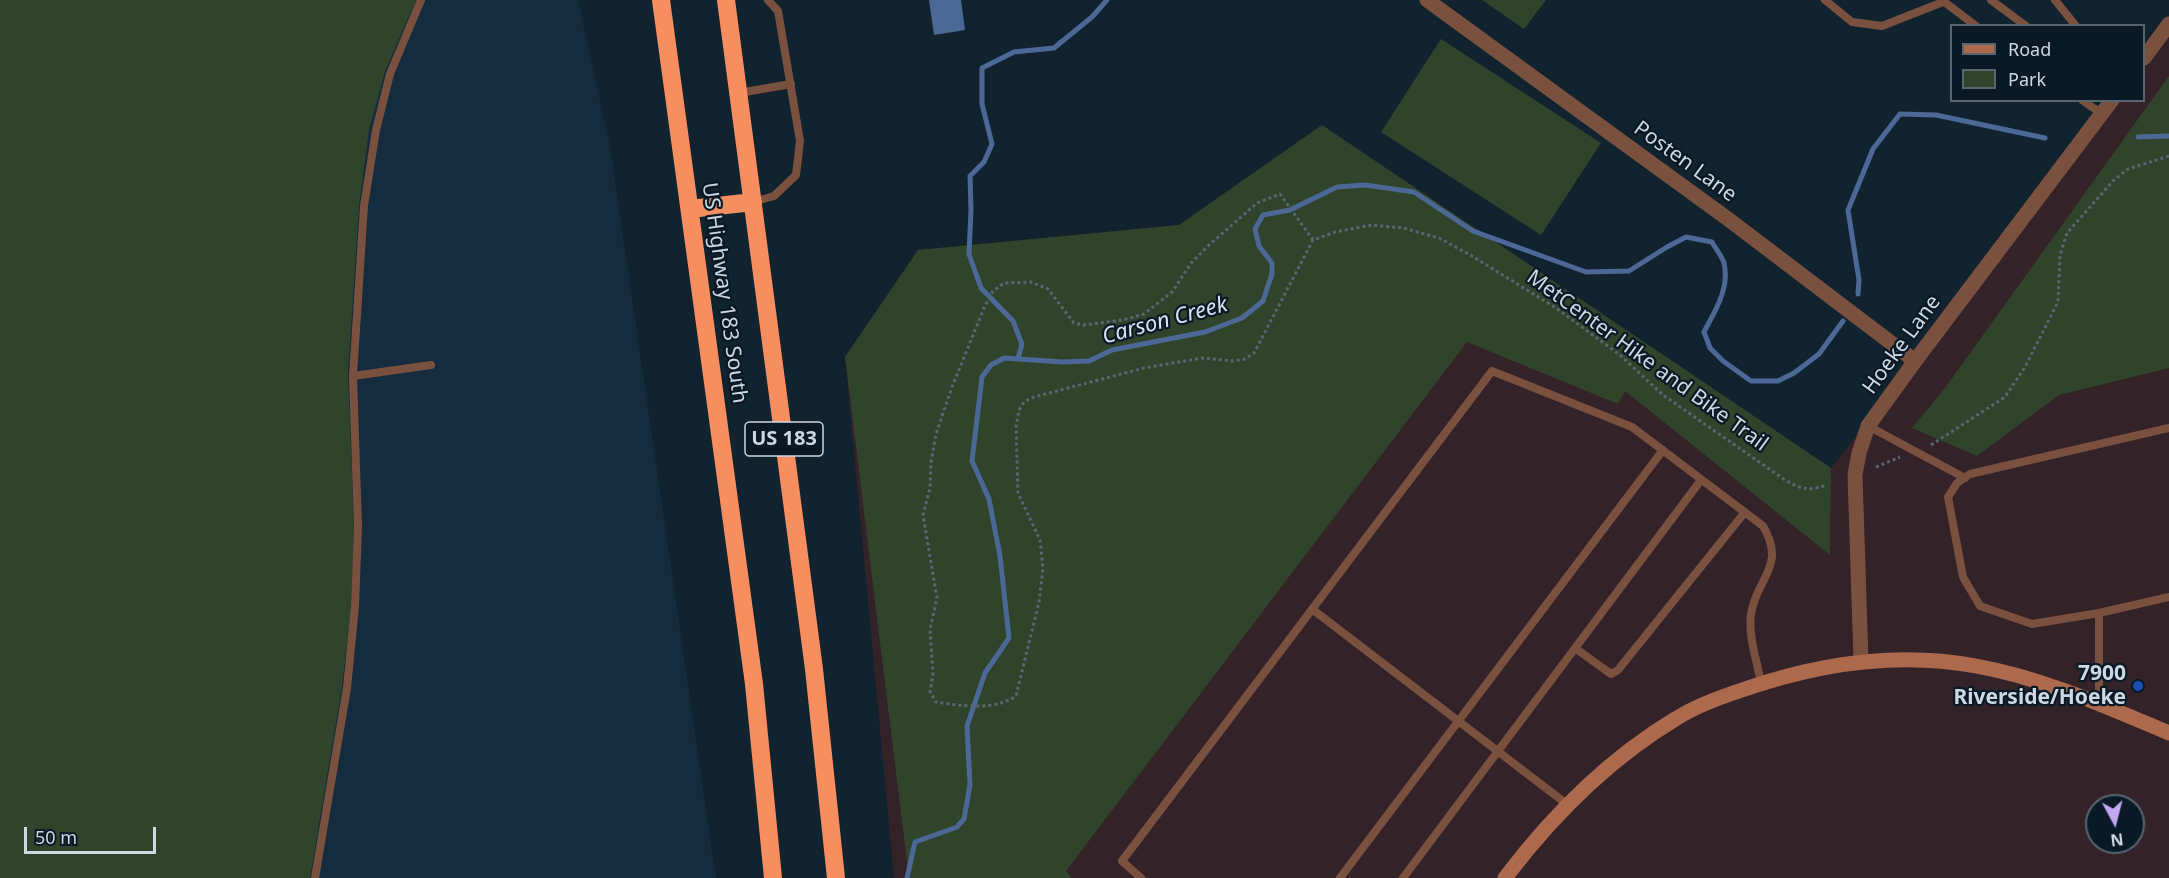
<!DOCTYPE html>
<style>
body{margin:0}
#map{position:relative;width:2169px;height:878px;overflow:hidden;background:#122330;font-family:"Noto Sans",sans-serif}
canvas{display:block}
.legend{position:absolute;left:1950px;top:24px;width:195px;height:78px;box-sizing:border-box;background:#091926;border:2px solid #586571;margin:0;padding:8px 10px;list-style:none;font-size:18px;color:#ced8e2}
.legend li{display:flex;align-items:center;gap:12px;height:30px}
.legend b{width:30px;border:2px solid #586571}
.north{position:absolute;left:2085px;top:794px;width:60px;height:60px;box-sizing:border-box;background:#091926;border:2px solid #586571;border-radius:50%;rotate:173deg;font-size:16px;font-weight:700;line-height:24px;text-align:center;color:#ced8e2}
.north::after{content:'';display:block;margin:auto;width:21px;height:27px;background:#c2a8f3;clip-path:polygon(50% 0,100% 100%,50% 72%,0 100%)}
.scale{position:absolute;left:24px;top:827px;width:132px;height:27px;box-sizing:border-box;border:3px solid #ced8e2;border-top:0;padding-left:8px;font-size:18px;line-height:21px;white-space:nowrap;color:#ced8e2;-webkit-text-stroke:4px #091926;paint-order:stroke}
</style>
<div id="map">
<canvas width="2169" height="878"></canvas>
<ul class="legend">
<li><b style="height:8px;background:#ac694c"></b>Road</li>
<li><b style="height:16px;background:#30442b"></b>Park</li>
</ul>
<div class="north">N</div>
<div class="scale">50 m</div>
</div>
<script>
const context = document.querySelector('canvas').getContext('2d');
context.lineJoin = 'round';
function fill(path, color) { context.fillStyle = color; context.fill(path, 'evenodd'); }
function strokePath(path, color, width, dash) { context.strokeStyle = color; context.lineWidth = width; context.lineCap = dash ? 'butt' : 'round'; context.setLineDash(dash || []); context.stroke(path); }
function write(font, color, halo, rows, align = 'center') {
  context.font = font + ' "Noto Sans",sans-serif'; context.lineWidth = 4.5; context.setLineDash([]); context.textBaseline = 'middle'; context.strokeStyle = halo; context.fillStyle = color; for (const [text, x, y, turn = 0] of rows) {
    context.save(); context.translate(x, y); context.rotate((+turn || 0) * Math.PI / 180); context.textAlign = isNaN(turn) ? turn : align; if (halo) context.strokeText(text, 0, 0); context.fillText(text, 0, 0); context.restore();
  }
}
const commercial = new Path2D(`
 M2169,35V878H894L845,357L918,250L1179,225L1322,125L1831,468L2118,101L2144,100V67ZM2097,806H2133V842H2097Z`);
const built = new Path2D(`
 M0,0H578L610,146L716,878H0Z`);
const green = new Path2D(`
 M0,0H416L385,71L369,130L359,206L348,373L354,527L351,606L342,687L310,878H0Z
 M1482,0H1546L1524,29Z
 M1441,39L1601,143L1541,235L1381,132Z
 M2169,76V368L2059,395L1977,456L1912,428L1945,388Z
 M1322,125L1831,468L1830,555L1625,391L1618,404L1467,342L1066,871L1072,878H909L845,357L918,250L1179,225Z`);
const water = new Path2D(`
 M929,0H961L965,30L934,35Z`);
const stream = new Path2D(`
 M2138,137L2169,136
 M1858,294L1859,280L1848,210L1873,149L1900,114L1936,115L2045,138
 M1018,358L1022,344L1013,321L981,288L969,254L971,210L970,176L984,162L992,144L982,104V68L1014,52L1054,48L1092,17L1107,0
 M907,878L915,842L957,827L964,819L970,785L967,726L985,673L1009,638L1000,556L989,499L972,461L982,377L991,365L1004,358L1062,362L1089,361L1112,350L1205,332L1242,318L1263,301L1272,274V263L1259,246L1255,229L1263,215L1290,210L1337,187L1365,185L1414,192L1473,231L1586,272L1629,271L1667,247L1686,237L1712,242C1715,248 1722,256 1724,263C1730,288 1715,311 1704,332L1710,348L1723,361L1751,381H1778L1794,373L1819,354L1843,321`);
const path = new Path2D(`
 M1313,240L1280,194L1257,203L1208,246L1192,262L1172,292L1144,314L1123,320L1083,325L1074,323L1048,289L1031,282L1004,283L993,291L984,308L952,387L936,434L931,462L930,488L923,515L937,598L930,629L933,674L930,692L936,702C961,706 994,711 1016,696L1039,602L1043,568L1040,540L1018,493L1016,427L1019,410L1024,402L1034,397L1144,368L1202,358L1233,361L1245,359L1254,353L1313,240L1335,232L1372,225L1403,228L1439,238L1472,256L1556,308L1620,355L1663,395L1785,480C1803,490 1808,491 1827,485
 M1931,445L2005,397L2025,367L2058,302L2060,255L2067,233L2113,181L2128,169L2169,156
 M1876,467L1900,457`);
const lane = new Path2D(`
 M1825,0L1852,22L1882,26L1943,2
 M1942,0L1976,26
 M1991,0L2026,26
 M2055,0L2076,26
 M739,93L791,84
 M2082,100L2102,114
 M753,202L774,196L796,175L800,141L778,11L768,0
 M353,376L431,365
 M1868,426L1965,478
 M1312,609L1568,805
 M2099,613L2169,597
 M1575,648L1611,674L1618,670L1745,512
 M2099,704V613L2032,624L1980,606L1963,577L1948,497L1957,483L1970,474L2169,428
 M315,878L347,688L355,606L358,526L353,376L364,206L376,130L390,74L421,0
 M1141,878L1122,861L1492,371L1632,427L1763,526C1787,567 1756,578 1751,614C1748,636 1757,661 1761,683
 M1340,878L1663,450
 M1403,878L1701,480`);
const street = new Path2D(`
 M1427,0L1728,219L1915,361
 M2144,58L2169,24
 M1861,661L1855,475L1859,453L1868,426L1915,361L2112,100`);
const secondary = new Path2D(`
 M1505,878C1552,816 1610,758 1677,718C1696,706 1718,698 1739,691C1815,664 1896,651 1976,666C2043,678 2107,707 2169,733`);
const highway = new Path2D(`
 M661,0L754,684L773,878
 M726,0L814,669L836,878
 M690,209L753,202`);
const markers = [
 [2138,686,6,"#1a4fb4"]
];
const shields = [
 [784,439,78]
];
const shieldNames = [
 ["US 183",784,439]
];
const streetNames = [
 ["Posten Lane",1685,162,36],
 ["US Highway 183 South",724,293,82],
 ["Hoeke Lane",1902,345,-54],
 ["MetCenter Hike and Bike Trail",1647,361,36]
];
const poiNames = [
 ["7900",2126,674],
 ["Riverside/Hoeke",2126,698]
];
const waterNames = [
 ["Carson Creek",1165,321,-15]
];
fill(commercial, '#342229');
fill(built, '#152c3e');
fill(green, '#30442b');
fill(water, '#4c6896');
strokePath(stream, '#4c6896', 5);
strokePath(path, '#586672', 3, [3, 3]);
strokePath(lane, '#7a503e', 8);
strokePath(street, '#7a503e', 15);
strokePath(secondary, '#ac694c', 15);
strokePath(highway, '#f78e60', 18);
for (const [x, y, r, color] of markers) { const dot = new Path2D(); dot.arc(x, y, r, 0, 2 * Math.PI); context.fillStyle = color; context.fill(dot); strokePath(dot, '#091926', 2); }
for (const [x, y, w] of shields) { const box = new Path2D(); box.roundRect(x - w / 2, y - 17, w, 34, 4.5); context.fillStyle = '#091926'; context.fill(box); strokePath(box, '#ced8e2', 1.5); }
write('bold 20px', '#ced8e2', null, shieldNames);
write('21px', '#ced8e2', '#091926', streetNames);
write('bold 21px', '#ced8e2', '#091926', poiNames, 'right');
write('italic 22px', '#dae3f2', '#091926', waterNames);
</script>
